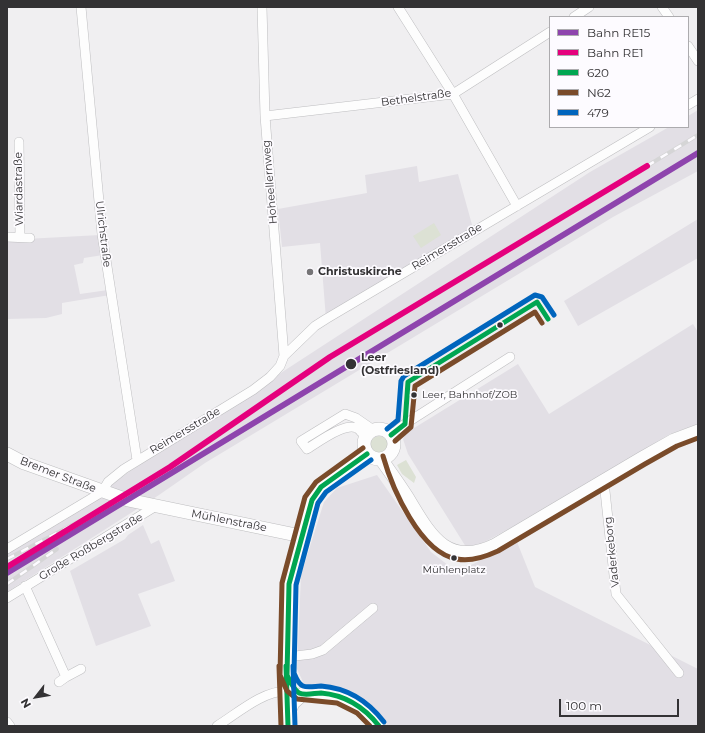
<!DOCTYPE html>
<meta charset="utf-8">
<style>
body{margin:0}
#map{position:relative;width:705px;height:733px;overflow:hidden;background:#f0eff1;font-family:Montserrat,sans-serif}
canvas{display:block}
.frame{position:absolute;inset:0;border:8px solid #333234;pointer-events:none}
.legend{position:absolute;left:549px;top:16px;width:140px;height:112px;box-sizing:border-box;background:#fdfbff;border:1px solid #acabae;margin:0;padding:5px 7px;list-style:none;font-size:12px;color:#333234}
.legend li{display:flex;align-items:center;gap:8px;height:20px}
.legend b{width:20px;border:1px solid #acabae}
.north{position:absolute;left:16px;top:677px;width:40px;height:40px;-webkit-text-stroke:3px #fdfbff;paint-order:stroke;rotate:239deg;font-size:11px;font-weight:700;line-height:16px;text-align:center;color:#333234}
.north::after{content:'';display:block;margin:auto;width:14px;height:18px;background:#333234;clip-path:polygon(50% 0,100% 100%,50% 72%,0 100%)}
.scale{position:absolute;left:559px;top:699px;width:120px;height:18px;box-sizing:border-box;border:2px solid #333234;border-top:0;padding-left:5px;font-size:12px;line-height:14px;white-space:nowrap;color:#333234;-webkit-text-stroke:3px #fdfbff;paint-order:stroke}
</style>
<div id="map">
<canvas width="705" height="733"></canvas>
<div class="frame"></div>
<ul class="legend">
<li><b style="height:5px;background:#8e44ad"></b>Bahn RE15</li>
<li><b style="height:5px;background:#e5007d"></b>Bahn RE1</li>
<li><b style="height:5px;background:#00a651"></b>620</li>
<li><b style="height:5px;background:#7a4b2a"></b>N62</li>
<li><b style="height:5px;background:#0065bd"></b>479</li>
</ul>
<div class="north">N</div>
<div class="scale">100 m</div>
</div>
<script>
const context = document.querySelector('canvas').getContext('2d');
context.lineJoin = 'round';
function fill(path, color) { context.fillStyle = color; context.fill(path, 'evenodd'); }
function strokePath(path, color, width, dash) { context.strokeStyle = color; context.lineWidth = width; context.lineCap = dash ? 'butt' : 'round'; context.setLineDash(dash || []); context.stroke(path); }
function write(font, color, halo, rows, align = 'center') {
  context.font = font + ' Montserrat,sans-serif'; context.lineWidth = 3.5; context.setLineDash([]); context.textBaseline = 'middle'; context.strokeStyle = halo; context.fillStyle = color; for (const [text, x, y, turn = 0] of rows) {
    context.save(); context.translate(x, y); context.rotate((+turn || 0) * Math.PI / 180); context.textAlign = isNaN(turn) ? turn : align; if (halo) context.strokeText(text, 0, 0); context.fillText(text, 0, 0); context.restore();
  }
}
const built = new Path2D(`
 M698,110V171L613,217L205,463L159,495L7,592V552L93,498L133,469L590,172L669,127H688V116Z
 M417,166L419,182L458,174L474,232L326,319L320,243L282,247L278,209L367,193L365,175Z
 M698,219V258L578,326L564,301Z
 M100,235L103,255L84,258L83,263L74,265L80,294L108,290L110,295L62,303V314L46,318L7,319V240Z
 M693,324L698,332V424L670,434L542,511L477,546L466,547L408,454L403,439L406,433L518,364L549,414Z
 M377,475L431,552L457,572L517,542L535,587L698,669V726H388L359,698L304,684L297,669L301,575L324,502L337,488Z
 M143,525L151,544L159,540L175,581L138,594L151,626L96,646L70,571L125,539L128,535Z`);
const green = new Path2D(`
 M434,223L441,235L421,248L413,236Z
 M370 445a9 9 0 1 1 18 0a9 9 0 1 1-18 0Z
 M406,460L416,477L414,483L402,474L397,465Z`);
const minor = new Path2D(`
 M81,7L102,234L137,460
 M262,7L265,116L284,356
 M398,7L453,94L517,206
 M662,7L669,17
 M574,17L589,7
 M688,46L698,61
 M688,105L698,99
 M265,116L453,94L550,32
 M19,142L20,237
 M7,237L30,238
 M361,432C352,416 317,443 307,449L301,441L345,414L356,418L369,427
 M391,435L405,424L510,357
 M601,483L605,491L616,594L679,673
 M7,549L102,492L108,482L124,469L253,390L270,377L280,366L284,356L315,326L326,319L650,127
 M25,586L66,677L59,682
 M7,598L156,506
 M287,657L312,654L323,650L373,608
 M66,677L81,669
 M7,722L10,726
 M217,726C238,713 262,691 287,691`);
const secondary = new Path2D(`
 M364 444a15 15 0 1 1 30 0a15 15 0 1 1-30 0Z
 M7,454L24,463L128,500L301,536
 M381,459C390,472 399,484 407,497C429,533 446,569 495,545L642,458L674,440L698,431
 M288,714L293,703L303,694C334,690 360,701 379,726
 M288,726L287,606L290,575L301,536L312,500L316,494L330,480L367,454`);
const rail = new Path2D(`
 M647,166L698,135
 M7,559L97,512
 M7,584L57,549`);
const bus1 = new Path2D(`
 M391,435L405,424L408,382L537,302L548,319
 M367,454L321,487L312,500L289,584L287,675C290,681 293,689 299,693C305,696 315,693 321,693C346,695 364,707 379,726
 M286,666L288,726`);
const bus2 = new Path2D(`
 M395,441L411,427L415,386L535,312L542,323
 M363,448L316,482L305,497L282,583L280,675L287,691L297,699L337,703L357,713L370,726
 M383,456C392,488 420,553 457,559C471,562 485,557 498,551L645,464L677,446L698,438
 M279,666L281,726`);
const bus3 = new Path2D(`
 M387,429L398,420L401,381L404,376L535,295L542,297L554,315
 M371,460L326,492L318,503L296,585L294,673C296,678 298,684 303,686C308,688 316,686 321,686C348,688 368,701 384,722
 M293,666L295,726`);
const rail1 = new Path2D(`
 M7,573L698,153`);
const rail2 = new Path2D(`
 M7,567L170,467L330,357L647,166`);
const markers = [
 [310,272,4,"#757476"],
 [500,325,3.5,"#333234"],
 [351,364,6,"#333234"],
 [414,395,3.5,"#333234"],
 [454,558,3.5,"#333234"]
];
const busNames = [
 ["Leer, Bahnhof/ZOB",422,395],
 ["Mühlenplatz",454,570,"center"]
];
const streetNames = [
 ["Bethelstraße",416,98,-8],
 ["Hoheellernweg",270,182,-95],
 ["Wiardastraße",19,189,-91],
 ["Ulrichstraße",103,234,83],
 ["Reimersstraße",447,247,-31],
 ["Reimersstraße",185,431,-31],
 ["Bremer Straße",58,475,21],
 ["Mühlenstraße",229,521,11],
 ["Große Roßbergstraße",91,547,-31],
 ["Vaderkeborg",612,552,-96]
];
const poiNames = [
 ["Christuskirche",318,272]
];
const stopNames = [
 ["Leer",361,358],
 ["(Ostfriesland)",361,371]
];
fill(built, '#e2dfe5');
fill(green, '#dce1d4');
strokePath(minor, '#bebec0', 10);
strokePath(secondary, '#bebec0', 14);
strokePath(minor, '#fdfdfd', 9);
strokePath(secondary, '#fdfdfd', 13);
strokePath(rail, '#d5d5d6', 4);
strokePath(rail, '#fdfbff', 2.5, [8]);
strokePath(bus1, '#00a651', 5);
strokePath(bus2, '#7a4b2a', 5);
strokePath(bus3, '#0065bd', 5);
strokePath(rail1, '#8e44ad', 6);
strokePath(rail2, '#e5007d', 6);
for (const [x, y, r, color] of markers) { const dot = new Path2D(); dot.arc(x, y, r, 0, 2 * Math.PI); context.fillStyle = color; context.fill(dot); strokePath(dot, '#fdfbff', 1.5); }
write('10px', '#333234', '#fdfbff', busNames, 'left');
write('11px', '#333234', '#fdfbff', streetNames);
write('bold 11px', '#333234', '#fdfbff', poiNames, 'left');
write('bold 11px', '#333234', '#fdfbff', stopNames, 'left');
</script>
